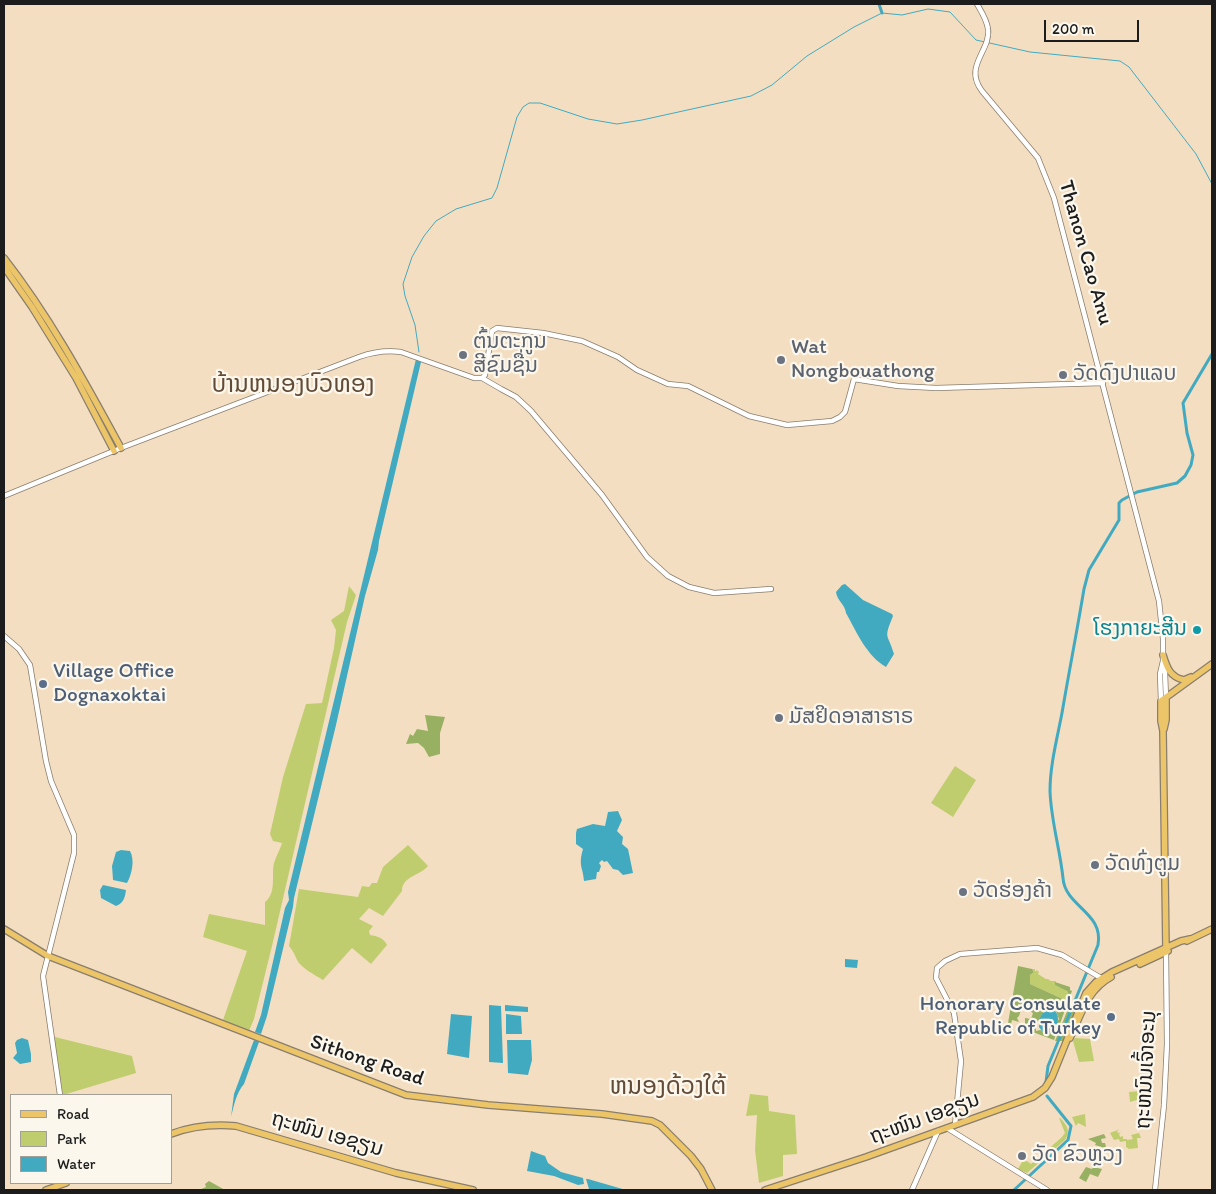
<!DOCTYPE html>
<meta charset="utf-8">
<style>
body{margin:0}
#map{position:relative;width:1216px;height:1194px;overflow:hidden;background:#f4dec1;font-family:Itim,sans-serif}
canvas{display:block}
.frame{position:absolute;inset:0;border:5px solid #1c1c1c;pointer-events:none}
.legend{position:absolute;left:10px;top:1094px;width:162px;height:90px;box-sizing:border-box;background:#fbf7ec;border:1px solid #a29f99;margin:0;padding:6px 9px;list-style:none;font-size:15px;color:#1c1c1c}
.legend li{display:flex;align-items:center;gap:10px;height:25px}
.legend b{width:25px;border:1px solid #a29f99}
.scale{position:absolute;left:1044px;top:20px;width:95px;height:22px;box-sizing:border-box;border:2px solid #1c1c1c;border-top:0;padding-left:6px;font-size:15px;line-height:18px;white-space:nowrap;color:#1c1c1c;-webkit-text-stroke:4px #fbf7ec;paint-order:stroke}
</style>
<div id="map">
<canvas width="1216" height="1194"></canvas>
<div class="frame"></div>
<ul class="legend">
<li><b style="height:6px;background:#edc569"></b>Road</li>
<li><b style="height:14px;background:#c0cd6f"></b>Park</li>
<li><b style="height:14px;background:#41aac1"></b>Water</li>
</ul>
<div class="scale">200 m</div>
</div>
<script>
const context = document.querySelector('canvas').getContext('2d');
context.lineJoin = 'round';
function fill(path, color) { context.fillStyle = color; context.fill(path, 'evenodd'); }
function strokePath(path, color, width, dash) { context.strokeStyle = color; context.lineWidth = width; context.lineCap = dash ? 'butt' : 'round'; context.setLineDash(dash || []); context.stroke(path); }
function write(font, color, halo, rows, align = 'center') {
  context.font = font + ' Itim,"Noto Sans Lao",sans-serif'; context.lineWidth = 4.5; context.setLineDash([]); context.textBaseline = 'middle'; context.strokeStyle = halo; context.fillStyle = color; for (const [text, x, y, turn = 0] of rows) {
    context.save(); context.translate(x, y); context.rotate((+turn || 0) * Math.PI / 180); context.textAlign = isNaN(turn) ? turn : align; if (halo) context.strokeText(text, 0, 0); context.fillText(text, 0, 0); context.restore();
  }
}
const green = new Path2D(`
 M349,586L356,595L347,622L272,946L254,1019L249,1031L223,1020L247,951L203,937L209,914L265,925V902C277,893 271,875 274,863C276,856 280,850 282,843L273,841L270,834L283,777L306,704L322,703L334,648L336,630L331,620L344,611Z
 M955,766L976,780L953,817L931,803Z
 M408,845L428,866C420,876 402,876 402,891L383,916L369,908L359,919L373,926L369,931L370,935C377,936 384,938 387,945L371,964L352,948L323,980C315,975 301,968 297,960C295,955 293,951 289,946L299,889L358,897L362,886L369,887L372,883H377L383,867Z
 M1032,969H1035V971H1037L1036,969L1039,972L1038,974L1046,979H1048L1051,981H1056L1055,985L1066,990L1068,994L1065,1000L1030,984V975L1033,973Z
 M53,1037H55L132,1056L136,1073L63,1095Z
 M1075,1038L1090,1039L1094,1061L1079,1062L1073,1041Z
 M1140,1091V1099L1130,1102L1129,1092Z
 M750,1094L768,1096L769,1111L795,1115L797,1154L783,1155V1176L759,1183L755,1150L757,1115L746,1116Z
 M1085,1114L1086,1127L1078,1123L1076,1126L1072,1117Z
 M1059,1118H1060C1067,1125 1071,1131 1065,1140L1027,1173L1018,1169L1022,1162L1027,1161L1031,1164L1062,1137L1065,1133Z
 M1120,1129L1117,1131L1118,1133L1121,1132L1119,1134L1120,1137L1123,1136V1139H1127V1140L1133,1139L1131,1135L1139,1133L1141,1138H1137L1138,1148L1129,1149L1126,1147V1141L1120,1142L1119,1139L1114,1140L1110,1133Z`);
const forest = new Path2D(`
 M425,715L445,717L440,733V754L429,757L424,748L418,743L406,744L410,734L413,736L417,729L428,731Z
 M1018,966L1032,969L1033,971V973L1030,975V984L1065,1000L1068,994L1067,991L1055,985V982L1070,987V990L1072,991L1054,1040L1022,1028L1025,1027V1018L1031,1019L1033,1013L1025,1008H1028L1030,1002H1027L1025,1006L1018,1004V1007L1021,1010L1019,1016L1017,1018L1019,1022L1012,1020L1011,1024L1008,1023ZM1042,1003L1054,1006L1059,1019L1048,1033L1040,1030L1036,1031V1022L1040,1020L1044,1012L1040,1008Z
 M1068,1009L1075,1012L1063,1041H1055Z
 M1104,1134L1106,1138L1101,1139L1102,1143H1105L1106,1147L1105,1148L1095,1145L1096,1143L1088,1139Z
 M1086,1167L1092,1169L1093,1167L1102,1169L1098,1177L1090,1174L1086,1182L1079,1178Z
 M209,1181L225,1190H199L206,1187L205,1184Z`);
const water = new Path2D(`
 M416,359L421,362L379,541L378,550L365,596L336,725L294,898L293,907L267,1016L261,1034L255,1032L261,1015L285,908L289,900L288,892Z
 M845,584L863,600L892,614L893,616C883,640 888,633 894,654L886,667C867,656 857,633 846,613C845,604 837,601 836,592L842,585Z
 M618,811L622,820L617,831L623,837L622,844L628,849L633,873L623,875L618,870L613,869L607,861L604,862L602,860L599,863L601,866L599,872H597L596,879L584,881C583,867 578,866 583,849L576,844V833L577,829L593,824L605,826L608,812Z
 M121,850L130,851C135,860 132,874 127,883L113,880L112,866L116,852Z
 M103,885L126,890C125,897 124,903 116,906L101,898L100,890Z
 M845,959L858,960L857,968L845,967Z
 M489,1005L501,1006L503,1063L489,1062Z
 M505,1005L528,1007V1012L505,1011Z
 M1046,1008H1052C1061,1015 1059,1024 1052,1033L1042,1031L1039,1027L1040,1018Z
 M451,1014L472,1016L469,1058L447,1054Z
 M506,1014L521,1016L522,1034H506Z
 M22,1038L28,1040L31,1054V1062L20,1064L13,1058L17,1053L15,1043L17,1040Z
 M254,1040L259,1042L244,1084C236,1093 234,1106 231,1117L234,1094Z
 M507,1040H531L532,1060L528,1075L508,1073Z
 M531,1151L545,1156L548,1163L561,1172L583,1178L584,1184L578,1185L554,1176L527,1171Z
 M586,1179H588L626,1190H592L589,1189Z`);
const stream = new Path2D(`
 M419,352L415,325L405,296L403,284L412,257L424,236L436,221L456,209L492,198L497,188L517,117L523,107L529,103H540L588,119L617,124L642,120L751,96L772,85L807,56L854,27L882,13L902,15L928,9L950,12L976,40L1030,52L1120,61L1129,67L1196,154L1212,184`);
const canal = new Path2D(`
 M879,4L882,13
 M1046,1082L1048,1066L1098,945C1104,912 1065,907 1063,878C1060,849 1051,821 1050,791C1050,765 1057,739 1062,713C1069,672 1077,631 1084,589L1089,570L1119,520V503L1122,500L1137,492L1177,483L1185,476L1191,465L1193,455L1187,433L1183,403L1212,354
 M1014,1190L1068,1140L1071,1126L1047,1096`);
const minor = new Path2D(`
 M977,4C981,11 987,20 988,29C991,51 963,66 982,91L1038,158L1054,198L1159,601L1163,639V661L1160,674L1161,701
 M482,378L485,375L492,331L497,328L543,333L582,341L618,357L637,370L668,384L688,386L749,416L787,425L832,421L840,417L845,412L854,379L898,386L936,388L1103,383
 M4,496L121,448L359,357C373,352 386,350 401,352L474,378H482L501,389L516,397L531,411L602,495L647,557L668,576L689,587L714,593L771,589
 M4,636L19,649L30,665L46,761L51,781L74,835V853L43,976L60,1095
 M1163,663L1165,673L1166,698
 M955,1125L961,1061L954,1013L936,978L937,968L945,961L960,954L1037,948L1062,955L1101,978
 M947,1128L1047,1190
 M912,1190L938,1131
 M1155,1190L1164,1105L1167,1044L1166,952`);
const major = new Path2D(`
 M4,258C50,317 85,382 121,448
 M4,267L32,307L76,378L114,451
 M1163,655C1167,668 1170,677 1184,680L1191,677
 M1164,729L1166,720V698
 M4,929L48,956L406,1095L488,1105L602,1114L652,1121L660,1125L691,1156L701,1169L712,1190
 M1187,941L1212,929
 M1166,950L1163,731L1161,721V701L1212,664
 M1140,964L1168,951
 M1070,1038C1081,1015 1087,990 1111,977
 M171,1134C192,1126 214,1124 236,1126L396,1173L473,1190
 M46,1190L66,1183
 M765,1190L866,1157L1033,1097L1045,1088L1052,1077L1086,993L1096,982L1112,972L1181,941L1190,939`);
const markers = [
 [463,355,5,"#6b7280"],
 [781,360,5,"#6b7280"],
 [1063,375,5,"#6b7280"],
 [1197,630,5,"#0f9aa8"],
 [43,684,5,"#5c6f8a"],
 [779,718,5,"#6b7280"],
 [1095,865,5,"#6b7280"],
 [963,892,5,"#6b7280"],
 [1111,1017,5,"#5c6f8a"],
 [1022,1156,5,"#6b7280"]
];
const streetNames = [
 ["Thanon Cao Anu",1085,253,74],
 ["Sithong Road",367,1061,19],
 ["ຖະຫນົນເຈົ້າອະນຸ",1147,1070,-87],
 ["ຖະໜົນ ເອຊຽນ",925,1119,-20],
 ["ຖະໜົນ ເອຊຽນ",327,1135,16]
];
const worshipNames = [
 ["ຕົ້ນຕະກູນ",473,343],
 ["ສີຊົມຊື່ນ",473,367],
 ["Wat",791,348],
 ["Nongbouathong",791,372],
 ["ວັດດົງປາແລບ",1073,375],
 ["ມັສຢິດອາສາຮາຣ",789,718],
 ["ວັດທົ່ງຕູມ",1105,865],
 ["ວັດຮ່ອງຄ້າ",973,892],
 ["ວັດ ຂົວຫຼວງ",1032,1156]
];
const cultureNames = [
 ["ໂຮງກາຍະສີນ",1187,630]
];
const serviceNames = [
 ["Village Office",53,672],
 ["Dognaxoktai",53,696],
 ["Honorary Consulate",1101,1005,"right"],
 ["Republic of Turkey",1101,1029,"right"]
];
const quarterNames = [
 ["ບ້ານຫນອງບົວທອງ",293,386],
 ["ຫນອງດ້ວງໃຕ້",668,1088]
];
fill(green, '#c0cd6f');
fill(forest, '#98b062');
fill(water, '#41aac1');
strokePath(stream, '#41aac1', 1);
strokePath(canal, '#41aac1', 3);
strokePath(minor, '#887d6e', 6);
strokePath(major, '#887d6e', 8);
strokePath(minor, '#fff', 4.5);
strokePath(major, '#edc569', 5.5);
for (const [x, y, r, color] of markers) { const dot = new Path2D(); dot.arc(x, y, r, 0, 2 * Math.PI); context.fillStyle = color; context.fill(dot); strokePath(dot, '#fbf7ec', 2); }
write('21px', '#1c1c1c', '#fbf7ec', streetNames);
write('21px', '#5b616d', '#fbf7ec', worshipNames, 'left');
write('21px', '#0d838f', '#fbf7ec', cultureNames, 'right');
write('21px', '#4e5e75', '#fbf7ec', serviceNames, 'left');
write('24px', '#634c37', '#fbf7ec', quarterNames);
</script>
